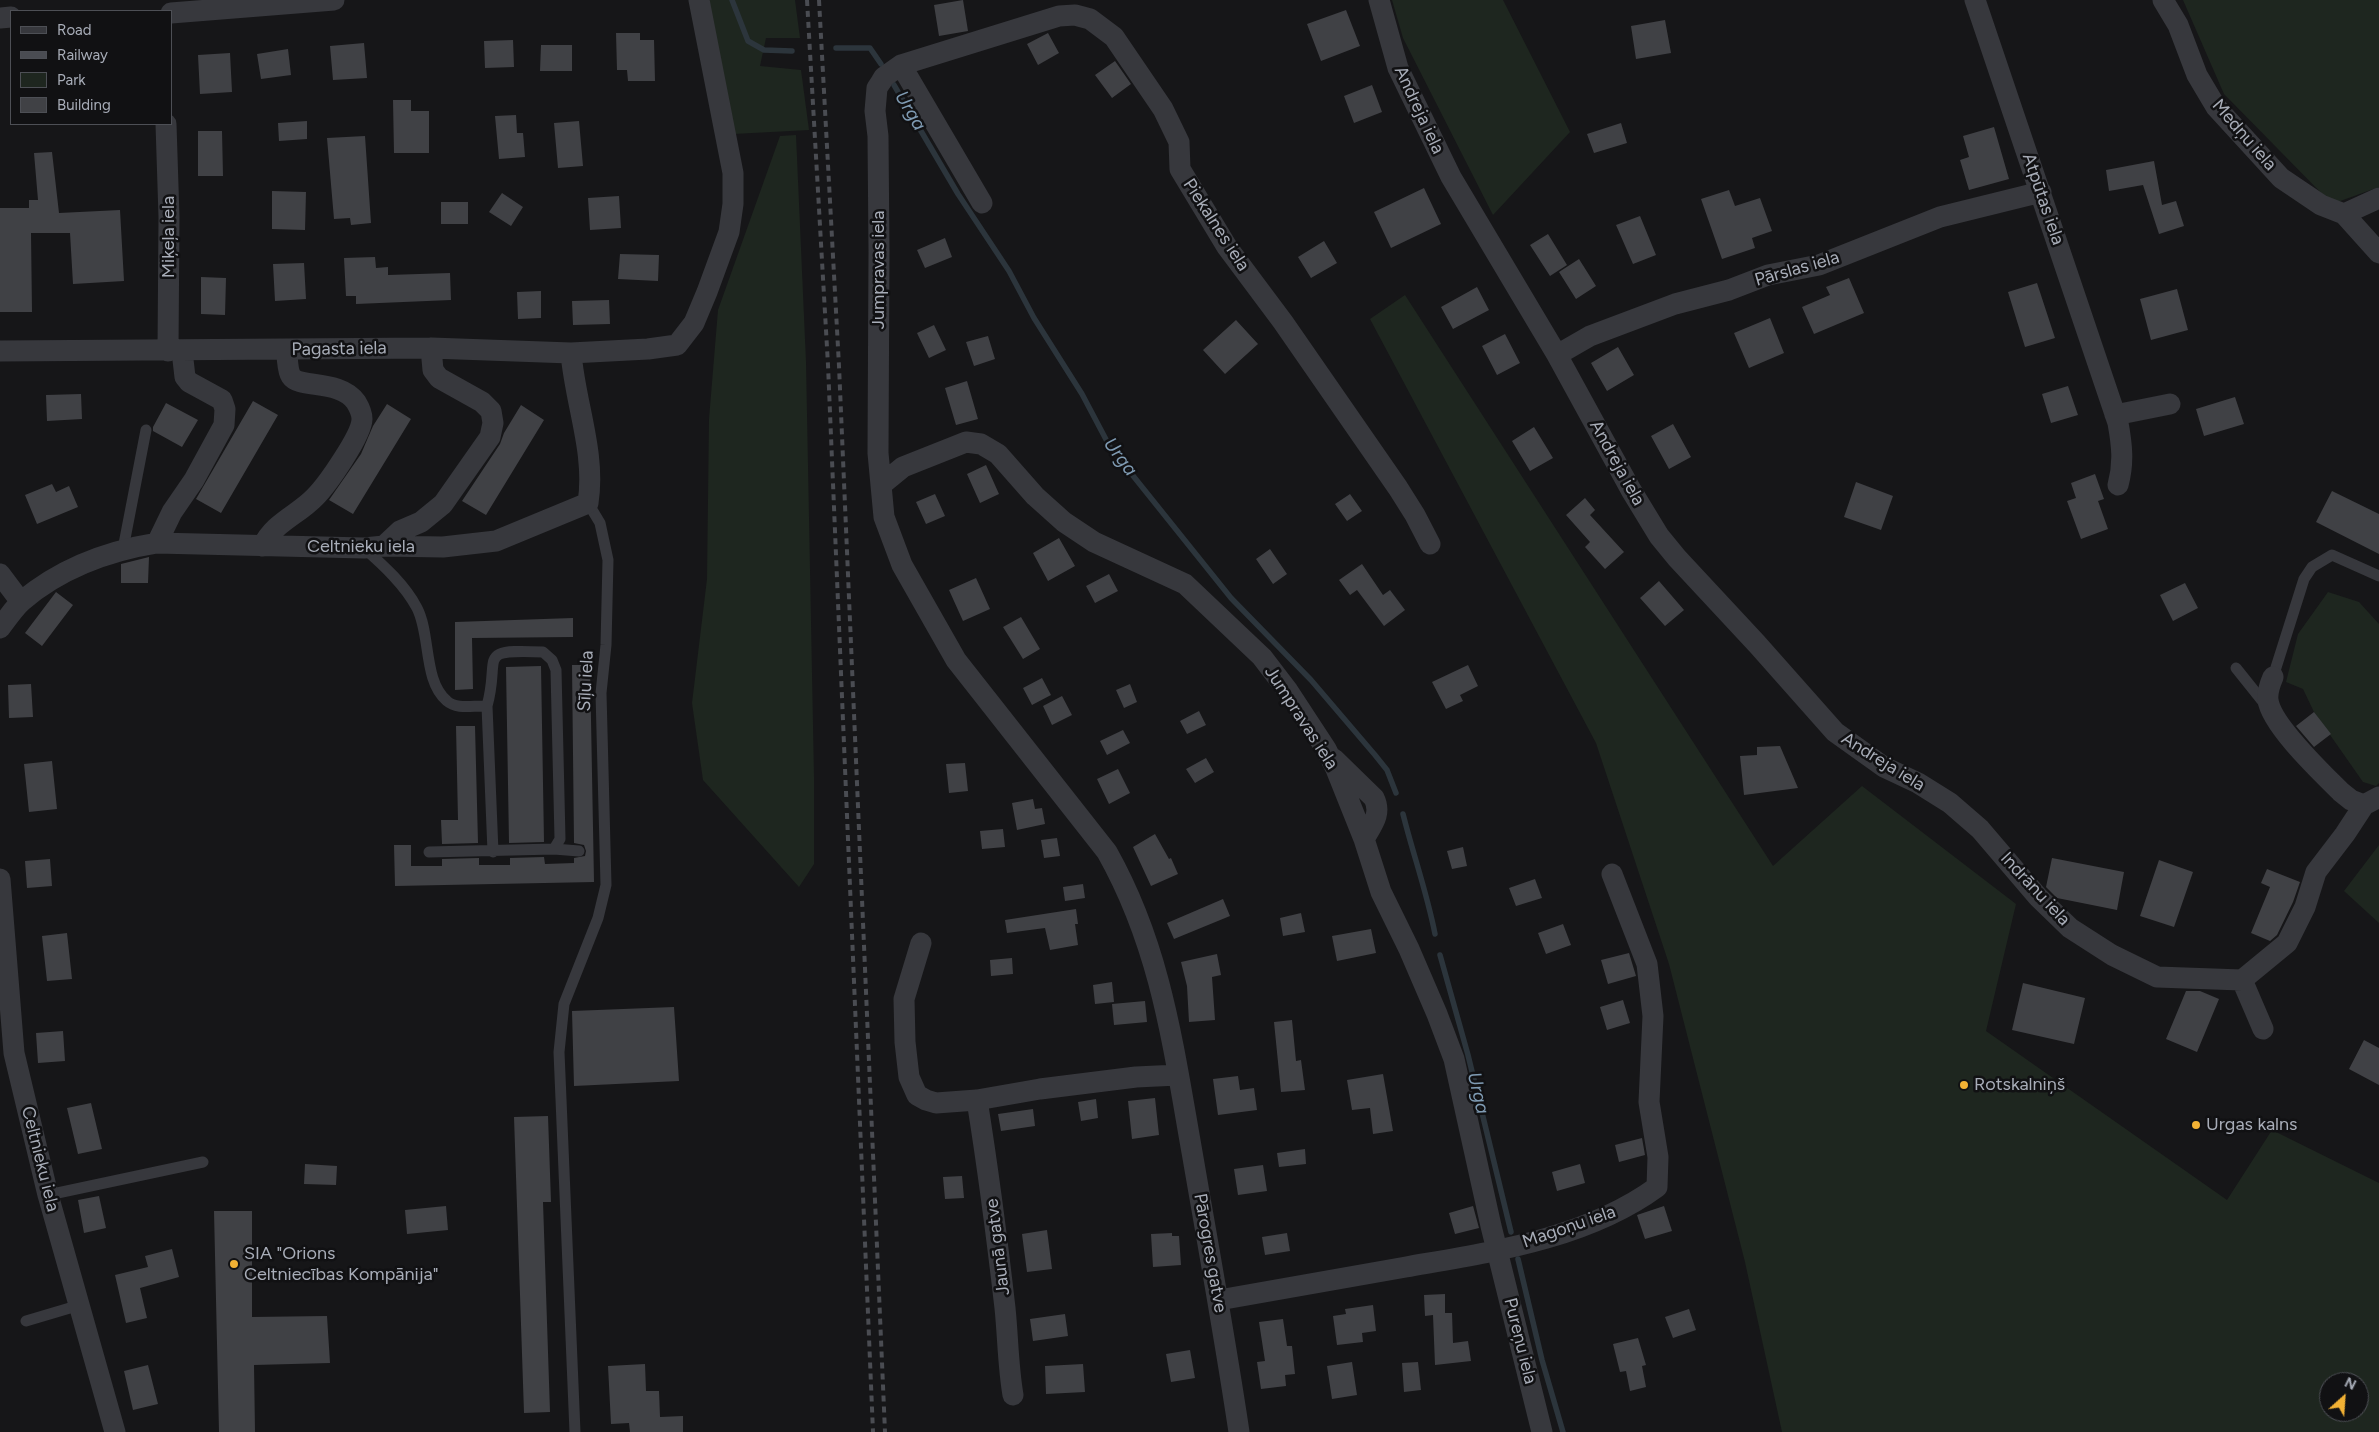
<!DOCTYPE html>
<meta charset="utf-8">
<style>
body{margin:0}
#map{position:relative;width:2379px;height:1432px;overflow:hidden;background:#161618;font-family:Figtree,sans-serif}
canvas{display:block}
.legend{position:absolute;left:10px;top:10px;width:162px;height:115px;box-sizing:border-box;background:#111113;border:1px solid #4d4f55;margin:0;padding:6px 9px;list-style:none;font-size:15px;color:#a8adb8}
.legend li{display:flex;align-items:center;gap:10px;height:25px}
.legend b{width:25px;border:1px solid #4d4f55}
.north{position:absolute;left:2319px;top:1372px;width:50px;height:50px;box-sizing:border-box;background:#111113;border:1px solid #4d4f55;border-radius:50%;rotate:26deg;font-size:14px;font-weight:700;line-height:20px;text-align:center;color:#a8adb8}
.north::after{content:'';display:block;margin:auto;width:18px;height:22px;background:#f2b134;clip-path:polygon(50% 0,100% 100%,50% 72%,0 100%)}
</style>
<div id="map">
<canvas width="2379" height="1432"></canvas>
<ul class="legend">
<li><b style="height:6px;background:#37383d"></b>Road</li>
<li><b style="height:6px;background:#4a4c52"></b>Railway</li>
<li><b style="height:14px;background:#1e261f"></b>Park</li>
<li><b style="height:14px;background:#404145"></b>Building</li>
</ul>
<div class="north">N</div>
</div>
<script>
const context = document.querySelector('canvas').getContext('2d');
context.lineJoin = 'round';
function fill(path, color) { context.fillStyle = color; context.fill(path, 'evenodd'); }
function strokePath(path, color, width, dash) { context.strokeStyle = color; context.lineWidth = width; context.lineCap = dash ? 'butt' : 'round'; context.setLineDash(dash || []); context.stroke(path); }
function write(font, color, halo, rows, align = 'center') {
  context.font = font + ' Figtree,sans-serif'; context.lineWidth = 5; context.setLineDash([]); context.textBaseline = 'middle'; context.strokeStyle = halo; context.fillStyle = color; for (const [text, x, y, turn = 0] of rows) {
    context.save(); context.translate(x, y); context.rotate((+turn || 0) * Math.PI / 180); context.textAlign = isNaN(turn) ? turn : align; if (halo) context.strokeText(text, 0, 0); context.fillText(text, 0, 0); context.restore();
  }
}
const green = new Path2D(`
 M709,0H795L800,38H766L760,66L801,70L809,130L733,134Z
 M1392,0H1503L1570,132L1493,215L1403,38Z
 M2183,0H2379V187L2332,204L2224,94Z
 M796,135L806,362L814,777V864L799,887L703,780L692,703L707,579L709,419L718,310L780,136Z
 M1405,295L1773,866L1862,786L2016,904L1986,1031L2227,1200L2272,1130L2379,1183V1432H1782L1745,1262L1669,964L1596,743L1370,319ZM2329,1382H2359V1412H2329Z
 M2328,592L2359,602L2379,624V783L2376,786L2363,782L2314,712L2303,689L2286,682L2298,634Z
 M2379,845V923L2344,891Z`);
const stream = new Path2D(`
 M732,0L748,41L764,50L792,51
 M836,48H870L881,64
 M894,85L958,194L1009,271L1034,318L1082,394L1110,447L1231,598L1311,680L1375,755L1387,770L1396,793
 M1403,814C1413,854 1427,893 1435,934
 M1440,955L1468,1055L1511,1232
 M1518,1259L1542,1360L1563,1432`);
const building = new Path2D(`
 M963,0L968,31L939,36L934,5Z
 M1346,10L1360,46L1321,61L1307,24Z
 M1665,20L1671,53L1636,59L1631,26Z
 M616,33H640V40H654L655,81H628L627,70H617Z
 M1048,33L1059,53L1038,65L1027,44Z
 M513,40L514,67L485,68L484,41Z
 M364,43L367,78L333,80L330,46Z
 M541,45H572V71H540Z
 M288,49L291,75L261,79L257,54Z
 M230,53L232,92L200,94L198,55Z
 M1115,61L1131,84L1112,98L1095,75Z
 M1372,85L1382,112L1354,123L1344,96Z
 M393,100H411V111H429V153H394Z
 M516,115L517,133H523L525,157L499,159L495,116Z
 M307,121V139L279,141L278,123Z
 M579,121L583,166L558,168L554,123Z
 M1621,123L1627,143L1594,153L1587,134Z
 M1994,127L2009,179L1969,190L1960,160L1969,157L1963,136Z
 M198,131H222L223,176H198Z
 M365,136L371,223L351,225L350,218L334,219L327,138Z
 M52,152L59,213L120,210L124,281L73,284L70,233H31L32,312H0V208H29V200H38L34,153Z
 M2154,161L2162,205L2176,201L2184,226L2159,234L2143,185L2109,191L2106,170Z
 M1424,188L1441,224L1391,248L1374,212Z
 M1729,190L1735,206L1760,198L1772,231L1752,238L1755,248L1722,259L1701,199Z
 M272,191L306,192L305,230L272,229Z
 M502,193L523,207L511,226L489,212Z
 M619,196L621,228L590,230L588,198Z
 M441,202H468V224H441Z
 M1640,216L1656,255L1633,264L1616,225Z
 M1548,234L1567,265L1550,276L1530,245Z
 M945,238L952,257L925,268L917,250Z
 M1324,241L1337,263L1311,278L1298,257Z
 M620,254L659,255L658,281L618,279Z
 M375,257L376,268L388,267V275L450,273L451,300L356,304V296H346L344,258Z
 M1579,259L1596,286L1576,299L1559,272Z
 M304,263L306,299L275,301L273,264Z
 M201,277L226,278L225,315L201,314Z
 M1849,278L1864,313L1814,334L1802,307L1830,295L1826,287Z
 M2037,283L2055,338L2025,347L2008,292Z
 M1477,287L1489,310L1453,329L1441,307Z
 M2177,289L2188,330L2151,340L2140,299Z
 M541,291V318L518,319L517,292Z
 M609,300L610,324L573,325L572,301Z
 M1770,318L1784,353L1749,368L1734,333Z
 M1236,320L1258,344L1225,374L1203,350Z
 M934,325L946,350L929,358L917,333Z
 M1505,334L1520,363L1497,375L1482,346Z
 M988,336L995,359L974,366L966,342Z
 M1618,347L1634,375L1607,391L1591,363Z
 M967,381L978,419L956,425L945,388Z
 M2068,386L2078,415L2051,423L2042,394Z
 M81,394L82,419L47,421L46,395Z
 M2235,397L2244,424L2204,436L2196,409Z
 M253,401L278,415L221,513L196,499Z
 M166,403L198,420L182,447L153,431V427Z
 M387,404L411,419L353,514L329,500L361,454L373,426Z
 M521,405L544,420L486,515L462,501L500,444L504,433Z
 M1673,424L1691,457L1669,469L1651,436Z
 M1534,427L1553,458L1530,471L1512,441Z
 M986,465L999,494L980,503L967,474Z
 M2095,474L2104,499L2098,501L2108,529L2081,539L2067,501L2076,498L2071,483Z
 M1856,482L1893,496L1881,530L1844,517Z
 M52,484L56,492L69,486L78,507L37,524L25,495Z
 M2332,491L2379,514V554L2316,522Z
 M935,494L945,516L926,524L916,502Z
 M1350,494L1362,511L1347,521L1335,504Z
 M1585,498L1595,510L1590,515L1624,552L1605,569L1585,547L1590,542L1566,515Z
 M1059,538L1075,566L1048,581L1033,553Z
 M1270,549L1287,574L1273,584L1256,559Z
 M149,557L148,583H121V564Z
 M1362,564L1383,595L1390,590L1405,610L1384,626L1357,590L1350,595L1339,580Z
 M1109,574L1118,591L1095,603L1086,586Z
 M976,578L990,609L963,621L949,590Z
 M1659,581L1684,610L1665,626L1640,598Z
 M2185,583L2198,608L2173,621L2160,595Z
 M56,592L73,605L42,646L25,633Z
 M1021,617L1040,649L1023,659L1003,627Z
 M573,618V637L472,638L473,689L455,690V622Z
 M572,665H590L594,882L395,886L394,845H411V866H442V859L479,858V865H510V858L544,857L545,864L574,863V858L585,856L586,851L584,845L574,843Z
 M1468,665L1478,686L1460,695L1463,701L1446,709L1432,682Z
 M541,666L544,842L509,843L506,667Z
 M1042,678L1051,695L1032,705L1023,688Z
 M31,684L33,717L9,718L8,685Z
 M1130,684L1137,702L1124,708L1116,690Z
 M1062,696L1072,715L1052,725L1043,706Z
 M1199,711L1206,725L1187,734L1180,721Z
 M2314,712L2331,734L2314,747L2296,726Z
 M456,726H475L478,843L442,844L441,820H458Z
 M1123,730L1130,743L1107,755L1100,741Z
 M1780,746L1798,788L1744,795L1740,756L1757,755V747Z
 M1206,758L1214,772L1195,783L1186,769Z
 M52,761L57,809L29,812L24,764Z
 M965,763L968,791L949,793L946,764Z
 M1118,769L1130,793L1109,804L1097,779Z
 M1033,799L1035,809L1042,808L1045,824L1017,830L1012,803Z
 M1003,829L1005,847L982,849L980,831Z
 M1155,834L1169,859L1171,858L1178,874L1151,886L1133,847Z
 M1057,838L1060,856L1044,858L1041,840Z
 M1463,847L1467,866L1452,869L1447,851Z
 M2052,858L2124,872L2117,910L2057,898L2046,887Z
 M50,859L52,886L27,888L25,861Z
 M2159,860L2193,872L2174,927L2140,916Z
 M2267,869L2300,882L2293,902L2277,935L2270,941L2251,933L2270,887L2261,883Z
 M1535,879L1542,898L1516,906L1509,888Z
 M1083,884L1085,898L1065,901L1063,887Z
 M1223,899L1230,916L1174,939L1167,923Z
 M1076,909L1078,924H1075L1078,945L1050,950L1045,928L1007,933L1005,920Z
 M1301,913L1305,932L1283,936L1280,918Z
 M1563,924L1571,945L1546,954L1538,933Z
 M1371,929L1376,953L1337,961L1332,936Z
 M67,933L72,979L47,981L42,936Z
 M1629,953L1636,976L1608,984L1601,960Z
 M1217,954L1221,975L1212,977L1215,1020L1189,1022L1187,986L1181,962Z
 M1012,958L1013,974L991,976L990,960Z
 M1112,982L1114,1002L1095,1004L1093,985Z
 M2023,983L2085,998L2074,1044L2012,1030Z
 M2186,991H2200L2219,999L2197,1052L2166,1039Z
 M1623,1000L1630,1023L1607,1030L1600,1007Z
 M1145,1001L1147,1022L1114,1025L1112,1004Z
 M674,1007L679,1081L574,1086L572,1011Z
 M1292,1020L1296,1061L1301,1060L1305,1090L1281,1092L1274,1022Z
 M63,1031L65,1061L38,1063L36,1033Z
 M2364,1040L2379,1048V1085L2349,1069Z
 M1383,1074L1393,1131L1373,1134L1370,1108L1352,1110L1347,1080Z
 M1238,1076L1240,1090L1254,1088L1257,1110L1218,1115L1213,1079Z
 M1155,1098L1159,1135L1132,1139L1128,1101Z
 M1096,1099L1098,1118L1081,1121L1078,1102Z
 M91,1103L102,1149L78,1154L67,1108Z
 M1033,1109L1035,1126L1001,1131L998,1114Z
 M548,1116L551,1202H543L550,1412L524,1413L514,1117Z
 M1642,1138L1645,1155L1619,1162L1615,1145Z
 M1305,1149L1306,1164L1279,1167L1277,1153Z
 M305,1164L337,1166L336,1185L304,1184Z
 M1580,1164L1585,1183L1557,1191L1552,1172Z
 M1263,1165L1267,1191L1238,1195L1234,1169Z
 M962,1176L964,1198L945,1199L943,1177Z
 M99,1196L106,1228L84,1233L78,1200Z
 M446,1206L448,1230L407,1234L405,1210Z
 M1473,1206L1479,1228L1455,1234L1449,1213Z
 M1664,1206L1672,1231L1645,1239L1637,1215Z
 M214,1211H252V1317L327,1316L330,1363L254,1365L255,1432H219Z
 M1047,1230L1052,1269L1027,1272L1022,1234Z
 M1172,1233V1236H1179L1181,1265L1153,1267L1151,1234Z
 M1287,1233L1290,1251L1265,1255L1262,1237Z
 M172,1249L179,1277L140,1288L147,1318L126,1323L115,1275L148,1267L145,1256Z
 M1445,1294V1313H1452L1453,1343L1468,1341L1471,1361L1435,1365L1433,1315L1425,1316L1424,1295Z
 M1373,1305L1376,1331L1362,1333L1363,1342L1337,1345L1333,1316L1346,1314L1345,1309Z
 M1689,1309L1696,1330L1673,1338L1665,1317Z
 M1065,1314L1068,1336L1033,1341L1030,1319Z
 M1283,1319L1287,1346H1292L1295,1374L1285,1375L1286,1386L1261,1389L1257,1362L1265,1361L1259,1322Z
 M1638,1338L1646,1365L1642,1366L1646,1387L1630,1391L1626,1371L1620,1372L1613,1344Z
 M1190,1350L1195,1378L1171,1382L1166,1354Z
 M1352,1362L1357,1395L1332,1399L1327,1366Z
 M1418,1362L1421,1390L1404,1392L1402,1363Z
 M645,1364L646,1391H659L660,1417L683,1416V1432H630L629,1423L611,1424L608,1366Z
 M1083,1364L1085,1392L1046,1394L1045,1366Z
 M148,1365L158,1404L133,1410L124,1371Z`);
const service = new Path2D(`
 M364,548C384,566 405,585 417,608C431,635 423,681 447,701C457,710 474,705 487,706C501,656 474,649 543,652L552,660L556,670L560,839L554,849L429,852
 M123,549L146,430
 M2236,668L2268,708
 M2273,677L2304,579L2312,567L2332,555L2379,576
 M487,706L493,852
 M554,849L579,851
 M48,1195L203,1162
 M26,1321L80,1305
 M575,1432L559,1052L564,1004L598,918L606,885L601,693L606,645L608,560L600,523L588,503`);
const minor = new Path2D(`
 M1379,0L1398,68L1451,177L1557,355L1631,490L1659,536L1677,558L1757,644L1835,732L1884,767L1918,783L1950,803L1980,829L2038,897L2070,928L2112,955L2157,977L2242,980L2287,943L2305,907L2316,872L2345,834L2364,805L2379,797
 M1975,0L2118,423C2122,445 2124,463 2118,485
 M2163,0L2178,25L2197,75L2216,107L2281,178L2321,205L2344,214L2379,253
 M171,13L334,0
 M0,18L11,17
 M901,65L982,203
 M166,124L169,217L168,351
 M2344,214L2379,198
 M0,351L431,348L571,353L648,349L677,345L694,323L707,292L729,232L733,204V173L699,0
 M1557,355L1590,336L1675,304L1729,290L1768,275L1819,265L1940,217L2041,192
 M2115,415L2170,404
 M881,485L903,467L966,442L981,444L998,454L1035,496L1064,522L1094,542L1185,584L1262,657L1288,691L1326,749L1336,769L1364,839L1381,892L1409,949L1437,1014L1454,1059L1491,1226L1542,1432
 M157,543L172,512L194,480L224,425L225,409L222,400L189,382L185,377L182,351
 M263,546C273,523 298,515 315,497C327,485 362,435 362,419C362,413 359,407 356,402C340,379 299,389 291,376C287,370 288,358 286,350
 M384,546L400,531L421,522L443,504L490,437L493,423L491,411L482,402L439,378L433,370L431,348
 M0,574L21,602
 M0,628C7,619 14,608 22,601C61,568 107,551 157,543L364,548L384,546L443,547L496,541L588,503C596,453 575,403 571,353
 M2273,677C2270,684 2267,692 2268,700C2271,725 2322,773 2341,792L2351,800L2364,805
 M1334,759L1374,798C1382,814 1372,825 1364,839
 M0,879L14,1053L48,1195L115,1432
 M921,943L904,999L905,1042L909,1077L917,1095L926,1100L936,1103L977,1100L1040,1089L1136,1077L1178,1075
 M2242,980L2263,1029
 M977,1100C988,1169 997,1238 1005,1308C1008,1337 1008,1366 1013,1395
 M1219,1300C1281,1289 1344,1278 1406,1267C1491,1252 1586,1239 1657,1187L1658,1157L1649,1102L1653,1016L1647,964L1612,874
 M1239,1432C1225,1338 1208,1245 1192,1152C1173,1045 1161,948 1107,852L956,660L902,565L884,517L878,453L879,251L878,136L875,111L877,88L881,82L884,77L901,65L1059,16L1075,15L1090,19L1114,37L1163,109L1179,142L1180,169L1227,247L1283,322L1398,488L1415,515L1430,544`);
const rail = new Path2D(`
 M807,0L828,365L873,1432
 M819,0L839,366L885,1432`);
const markers = [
 [1964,1085,5,"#f2b134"],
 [2196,1125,5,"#f2b134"],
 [234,1264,5,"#f2b134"]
];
const streetNames = [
 ["Andreja iela",1419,110,65],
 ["Medņu iela",2244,135,49],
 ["Atpūtas iela",2043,199,71],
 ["Piekalnes iela",1216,225,57],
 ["Miķeļa iela",169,237,-90],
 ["Pārslas iela",1797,269,-16],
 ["Jumpravas iela",879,270,-90],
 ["Pagasta iela",339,349,-1],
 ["Andreja iela",1617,463,61],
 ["Celtnieku iela",361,547],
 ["Sīļu iela",586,681,-87],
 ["Jumpravas iela",1301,718,57],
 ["Andreja iela",1883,762,32],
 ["Indrānu iela",2035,889,47],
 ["Celtnieku iela",40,1159,76],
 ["Magoņu iela",1569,1227,-19],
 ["Jaunā gatve",998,1247,-97],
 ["Pārogres gatve",1210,1253,80],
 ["Pureņu iela",1520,1341,76]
];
const poiNames = [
 ["Rotskalniņš",1974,1085],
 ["Urgas kalns",2206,1125],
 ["SIA \"Orions",244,1254],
 ["Celtniecības Kompānija\"",244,1275]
];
const waterNames = [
 ["Urga",910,111,59],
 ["Urga",1120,457,53],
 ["Urga",1478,1093,77]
];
fill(green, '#1e261f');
strokePath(stream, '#2c353c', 5.5);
fill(building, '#404145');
strokePath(service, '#37383d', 11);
strokePath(minor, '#37383d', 21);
strokePath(rail, '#4a4c52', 4, [6, 5]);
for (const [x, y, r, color] of markers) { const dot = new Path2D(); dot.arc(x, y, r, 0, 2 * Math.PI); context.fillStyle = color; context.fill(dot); strokePath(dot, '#111113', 2); }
write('18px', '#a8adb8', '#111113', streetNames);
write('18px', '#a8adb8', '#111113', poiNames, 'left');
write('italic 19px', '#7f9bb3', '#111113', waterNames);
</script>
